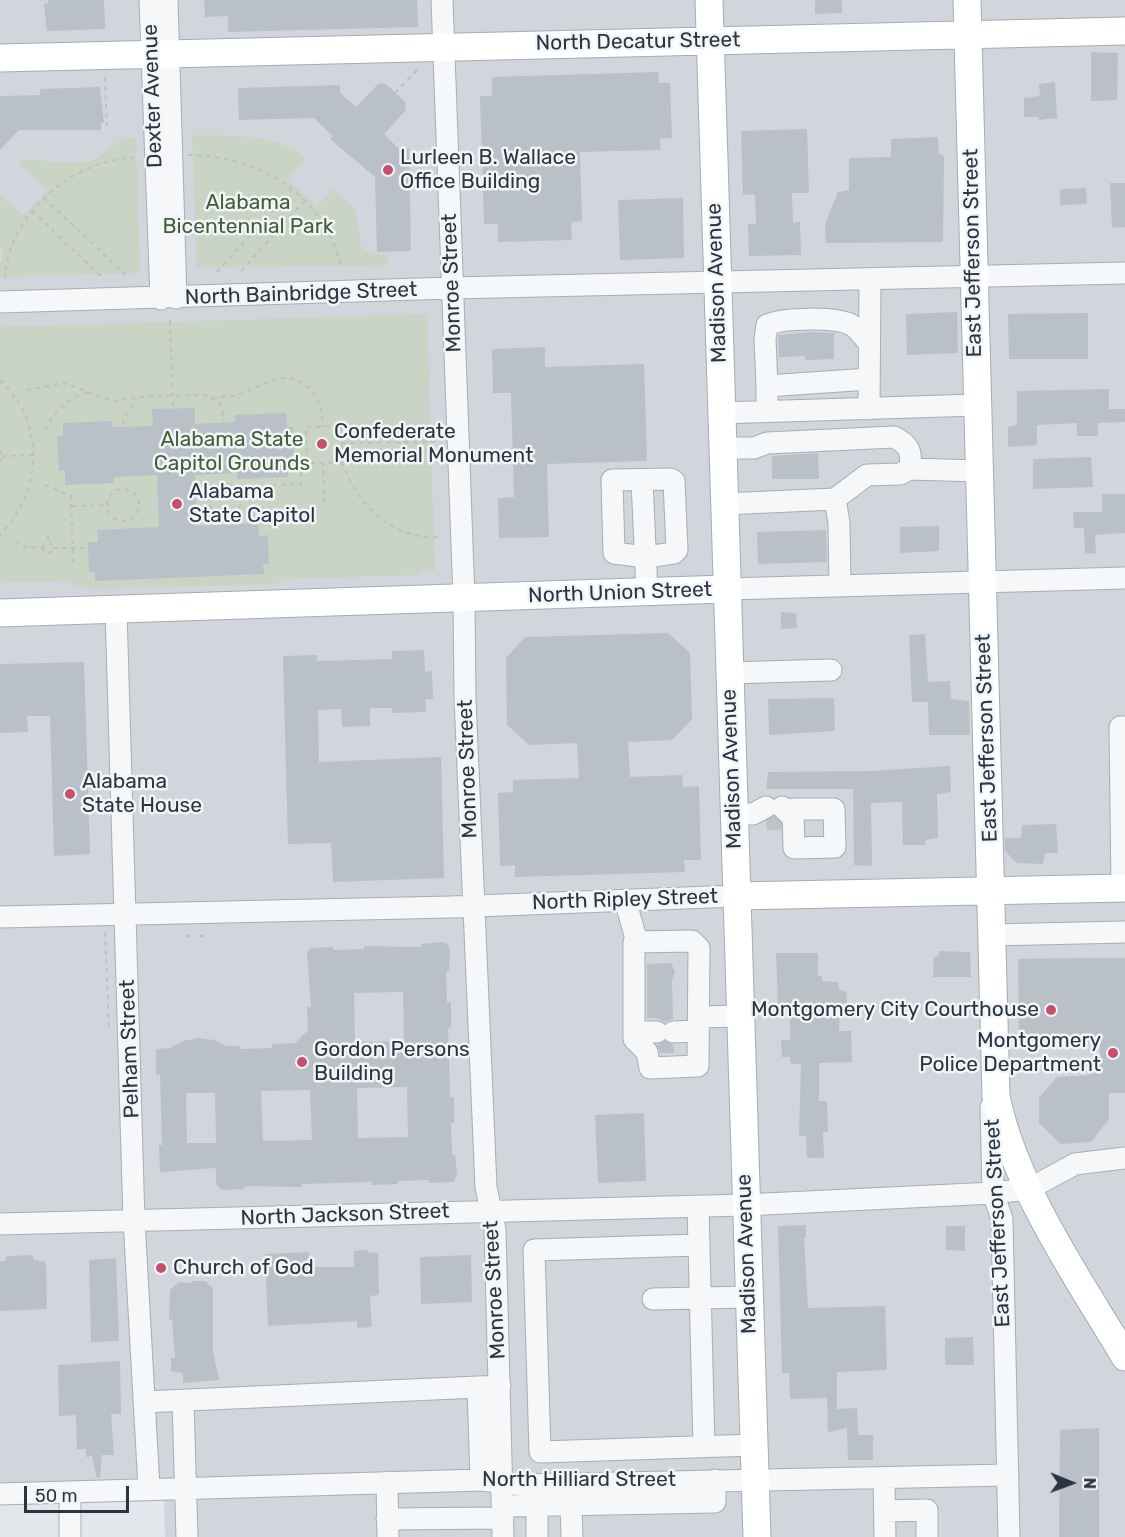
<!DOCTYPE html>
<style>
body{margin:0}
#map{position:relative;width:1125px;height:1537px;overflow:hidden;background:#e3e6ea;font-family:Rubik,sans-serif}
canvas{display:block}
.north{position:absolute;left:1041px;top:1453px;width:60px;height:60px;-webkit-text-stroke:4px #f2f5f8;paint-order:stroke;rotate:91deg;font-size:16px;font-weight:700;line-height:24px;text-align:center;color:#2b3542}
.north::after{content:'';display:block;margin:auto;width:21px;height:27px;background:#2b3542;clip-path:polygon(50% 0,100% 100%,50% 72%,0 100%)}
.scale{position:absolute;left:24px;top:1486px;width:105px;height:27px;box-sizing:border-box;border:3px solid #2b3542;border-top:0;padding-left:8px;font-size:18px;line-height:21px;white-space:nowrap;color:#2b3542;-webkit-text-stroke:4px #f2f5f8;paint-order:stroke}
</style>
<div id="map">
<canvas width="1125" height="1537"></canvas>
<div class="north">N</div>
<div class="scale">50 m</div>
</div>
<script>
const context = document.querySelector('canvas').getContext('2d');
context.lineJoin = 'round';
function fill(path, color) { context.fillStyle = color; context.fill(path, 'evenodd'); }
function strokePath(path, color, width, dash) { context.strokeStyle = color; context.lineWidth = width; context.lineCap = dash ? 'butt' : 'round'; context.setLineDash(dash || []); context.stroke(path); }
function write(font, color, halo, rows, align = 'center') {
  context.font = font + ' Rubik,sans-serif'; context.lineWidth = 5; context.setLineDash([]); context.textBaseline = 'middle'; context.strokeStyle = halo; context.fillStyle = color; for (const [text, x, y, turn = 0] of rows) {
    context.save(); context.translate(x, y); context.rotate((+turn || 0) * Math.PI / 180); context.textAlign = isNaN(turn) ? turn : align; if (halo) context.strokeText(text, 0, 0); context.fillText(text, 0, 0); context.restore();
  }
}
const built = new Path2D(`
 M0,0H1125V1537H165L164,1498L0,1502Z`);
const green = new Path2D(`
 M192,135C230,136 275,132 306,158L287,179L316,206L334,189C340,195 354,205 356,214C364,243 350,251 388,256V265L197,268Z
 M136,137L140,273L0,277V263L4,251L0,246V195L23,215L48,190L18,163L23,159C41,160 66,164 84,162C106,160 108,139 136,137Z
 M427,314L435,571H422V575L285,579L277,584L87,589L64,581L0,583V327Z`);
const building = new Path2D(`
 M48,0H104L105,29L47,31L44,4L48,3Z
 M204,0H417L418,27L228,32V16L205,17Z
 M815,0H842V13L815,14Z
 M1091,52L1118,53L1117,100L1091,101Z
 M658,72L659,83H670L672,138L660,139L661,150L580,152L582,221L571,222L572,240L498,242V224H484L480,96H492V77Z
 M1055,82L1057,118L1039,120L1038,117H1024V98L1040,96L1039,84Z
 M378,84H386L405,102L406,110L384,134L399,149L409,148L411,251L377,252L375,177L330,139L333,136L314,118L239,120L238,88L340,85V93L356,107Z
 M100,87L104,123H101V130H19L0,150V96L40,95V89Z
 M807,129L809,193H792L793,223L800,222L801,255L749,256L748,224H756L755,194L743,195L741,131Z
 M938,137L939,154L944,156L943,242L826,243L825,224L838,192L849,190V158L891,157V139Z
 M1110,183H1125V227L1112,228Z
 M1086,188L1087,204L1060,205V189Z
 M683,198L684,258L620,260L618,200Z
 M957,312L958,353L907,355L906,314Z
 M1088,313V359H1009L1008,314Z
 M810,332L834,333V359L805,360V356L779,357L778,335Z
 M545,347V367L644,364L647,461L547,464L549,537L499,538L498,498L514,497L511,393H493L492,349Z
 M1109,389V409H1125V422L1098,423V436H1077V423L1037,425V445L1008,447V427L1017,425V391Z
 M195,408V424L235,422V415L286,413L287,427H293L294,463H288V477L237,479V473L195,475L197,526L258,523L259,536L268,535L269,564H263L264,574L95,581V572H89L88,542H98L97,530L159,527L157,475L114,477V483L65,485V471H59L57,436H63V423L112,421V427L153,426L152,409Z
 M818,453L819,479H772V456Z
 M1091,457L1093,487L1033,489V459Z
 M1102,494H1125V533L1095,535L1096,553L1085,554L1084,528H1074L1073,512H1102Z
 M939,526V551L900,553V527Z
 M826,530L827,562L758,564L757,532Z
 M781,612L796,613L797,628L781,629Z
 M668,633L690,653L692,719L672,740L628,742L630,777L682,775L683,787L699,786L701,860H684L685,872L515,877V865L500,866L498,793L513,792V780L579,778L577,743L529,745L507,725L506,658L525,637Z
 M925,634L928,682L950,681L951,699L969,701L970,735H929L928,702H912L909,635Z
 M424,650L425,672L432,671L433,699H425L426,712L392,713V708H370V726L342,727L341,709L318,710L319,762L441,757L444,878L333,882L331,843L288,844L283,656L317,655V661L392,659V651Z
 M84,662L90,854L54,856L50,716H27L28,732L0,733V664Z
 M834,698L835,731L769,735L768,699Z
 M950,766L951,792L937,794L938,838L925,840V845H903L902,802L871,803L872,866L854,865L853,789H766L768,772L872,771Z
 M1056,824L1058,853H1045L1043,864L1017,863L1005,851V838H1021L1022,825Z
 M442,942L448,944L450,951L449,970L446,972L447,1002H451V1028L448,1027L450,1097H454V1123H451L452,1155H455L457,1175L454,1182L429,1183V1180L398,1181V1184L371,1185L372,1182L302,1184V1187L245,1186L244,1189L222,1190L216,1184V1168L160,1172L159,1145H162L160,1075H156V1049L170,1048L183,1041L198,1038L214,1040L226,1046H240V1049L272,1048V1044L295,1043L308,1030L307,1007H311L307,952L311,948L333,947V950L364,949V946L422,947L421,944ZM403,992L404,1041L355,1042L354,993ZM407,1087L408,1137L358,1138L357,1088ZM310,1090L312,1140L263,1141L261,1091ZM186,1093H215L216,1143H187Z
 M939,951L970,952L971,977H933L934,957L939,956Z
 M776,953H818V976H822V981L838,982L839,990L846,991L847,1003L840,1004L839,1031H851L852,1062L819,1063V1101H827L828,1132H823L824,1158H807L806,1136H799L801,1064H791L790,1057H782L781,1040H790V1014L784,1015L783,1005H778Z
 M1077,958H1125V1093H1109V1119L1091,1142L1061,1144L1039,1123V1098L1057,1077L1090,1075V1066L1100,1065V1041L1019,1040L1018,959Z
 M671,963L675,972L672,980L673,1019L665,1022L657,1018H647V964Z
 M665,1041L673,1045L674,1053H660L657,1045Z
 M644,1113L646,1181L598,1183L595,1115Z
 M806,1225V1238H804L808,1308L885,1306L887,1370L837,1372V1409L857,1408L858,1435H873V1460H848L847,1428L828,1432L827,1398L790,1399L789,1373H782L778,1226Z
 M946,1226H965V1251L946,1250Z
 M368,1250V1252L378,1253L379,1295L370,1296L372,1327L357,1328V1321L268,1326L265,1254L309,1252V1267H354V1251Z
 M33,1255L34,1260L46,1262L47,1309L0,1311V1261H5L7,1256Z
 M471,1255L472,1302L421,1304L420,1257Z
 M116,1258L119,1341L91,1342L89,1260Z
 M192,1281H205L213,1288V1352L219,1380L183,1383V1373L171,1371V1358H175L172,1319L169,1320L170,1290L179,1282L192,1283Z
 M973,1337L974,1365H945V1338Z
 M120,1361L121,1414H111L114,1455H102L100,1478H97L92,1456L86,1457V1449H77L76,1415L59,1416L58,1365Z
 M1099,1428V1537H1059L1060,1430Z`);
const minorTunnel = new Path2D(`
 M766,820L783,819`);
const path = new Path2D(`
 M105,77L107,130
 M395,93L418,69
 M188,155C259,156 326,195 341,268
 M44,198L126,275
 M32,211L101,276
 M241,271L304,201
 M217,272L292,189
 M5,279C8,213 73,159 138,157
 M170,320L173,408
 M0,380C46,424 43,490 0,535
 M27,390L64,383L113,401L151,396L205,395L218,402L222,408L225,430
 M212,398C222,397 231,397 240,394C263,386 287,366 309,388C320,399 322,412 323,427
 M341,426L342,462L307,463L306,427Z
 M45,430C55,410 68,397 91,392
 M122,433L124,417L137,400
 M341,443L436,442
 M0,450L2,456L0,462
 M2,456L34,455
 M323,462L324,506
 M342,462C356,505 394,541 441,537
 M209 500a16 16 0 1 1 32 0a16 16 0 1 1-32 0Z
 M45,485L71,496L73,562
 M107 505a16 16 0 1 1 32 0a16 16 0 1 1-32 0Z
 M240,499L254,498L275,485L301,484V463H307
 M72,506L109,505
 M48,536V543
 M15,541L25,547L43,548
 M43 548a5 5 0 1 1 10 0a5 5 0 1 1-10 0Z
 M53,548H88
 M105,932L109,1028
 M186,936H190
 M199,936H205`);
const minor = new Path2D(`
 M150,0L161,299
 M167,0L176,298
 M442,0L464,599L465,699L486,1187L495,1230L503,1537
 M0,302L452,288L1125,273
 M767,386L765,339L767,325C783,318 838,316 853,326C859,330 864,338 869,343
 M767,401V386L869,379
 M869,409L870,279
 M720,413L977,405
 M722,448H754L767,443L894,437C910,445 912,452 910,469L900,474L867,475L835,499L724,504
 M910,469L978,471
 M671,479L674,481L677,550L674,553L646,557L614,553L612,480Z
 M642,480L647,592
 M835,499L839,523L840,586
 M726,589L1125,578
 M116,610L134,1220L149,1488
 M729,673L831,670
 M782,807L789,814H793L794,848L835,847L834,809H793V814
 M733,814H753L766,807
 M1122,888L1120,727H1125
 M625,900L637,942
 M0,917L451,907L736,896
 M992,935L1125,932
 M692,941L699,948L698,1066L650,1068L647,1052L634,1039V942Z
 M700,1017L739,1016
 M635,1032H657
 M673,1032L697,1031
 M991,1107L993,1193L1002,1219L1009,1537
 M698,1206L699,1245
 M0,1224L745,1205L993,1193L1029,1189L1075,1164L1125,1158
 M653,1299L749,1297
 M478,1387L481,1480
 M183,1401L187,1537
 M144,1402L500,1386
 M704,1447L699,1245L534,1250L540,1452L755,1445
 M884,1479L885,1537
 M387,1482L388,1537
 M70,1492V1537
 M0,1494L481,1480L523,1485L1008,1475
 M537,1505V1537
 M571,1505L572,1537
 M503,1506L715,1502V1480
 M885,1511L927,1510V1537
 M387,1519L503,1518`);
const major = new Path2D(`
 M709,0L757,1537
 M967,0L996,1096C1014,1186 1078,1278 1125,1357
 M0,58L1125,31
 M0,613L726,589
 M736,896L1125,888`);
const markers = [
 [388,170,6,"#c84f6c"],
 [322,444,6,"#c84f6c"],
 [177,504,6,"#c84f6c"],
 [70,794,6,"#c84f6c"],
 [1051,1010,6,"#c84f6c"],
 [1113,1053,6,"#c84f6c"],
 [302,1062,6,"#c84f6c"],
 [161,1268,6,"#c84f6c"]
];
const streetNames = [
 ["North Decatur Street",638,42,-1],
 ["Dexter Avenue",153,96,-92],
 ["East Jefferson Street",973,253,-91],
 ["Monroe Street",452,283,-92],
 ["Madison Avenue",717,283,-92],
 ["North Bainbridge Street",301,294,-2],
 ["North Union Street",620,593,-2],
 ["East Jefferson Street",987,738,-92],
 ["Monroe Street",468,769,-92],
 ["Madison Avenue",732,769,-92],
 ["North Ripley Street",625,900,-2],
 ["Pelham Street",130,1049,-92],
 ["North Jackson Street",345,1215,-2],
 ["East Jefferson Street",998,1223,-93],
 ["Madison Avenue",747,1254,-92],
 ["Monroe Street",495,1290,-93],
 ["North Hilliard Street",579,1480]
];
const poiNames = [
 ["Lurleen B. Wallace",400,158],
 ["Office Building",400,182],
 ["Confederate",334,432],
 ["Memorial Monument",334,456],
 ["Alabama",189,492],
 ["State Capitol",189,516],
 ["Alabama",82,782],
 ["State House",82,806],
 ["Montgomery City Courthouse",1039,1010,"right"],
 ["Montgomery",1101,1041,"right"],
 ["Police Department",1101,1065,"right"],
 ["Gordon Persons",314,1050],
 ["Building",314,1074],
 ["Church of God",173,1268]
];
const parkNames = [
 ["Alabama",248,203],
 ["Bicentennial Park",248,227],
 ["Alabama State",232,440],
 ["Capitol Grounds",232,464]
];
fill(built, '#d1d6dc');
fill(green, '#cad4c4');
fill(building, '#bac0c7');
strokePath(minorTunnel, '#bec3c8', 21, [21, 10]);
strokePath(minor, '#a8adb4', 23);
strokePath(major, '#a3acb5', 29);
strokePath(path, '#bcc1c6', 2, [4.5, 4.5]);
strokePath(minor, '#f5f7f9', 21);
strokePath(major, '#fff', 27);
for (const [x, y, r, color] of markers) { const dot = new Path2D(); dot.arc(x, y, r, 0, 2 * Math.PI); context.fillStyle = color; context.fill(dot); strokePath(dot, '#f2f5f8', 2); }
write('21px', '#2b3542', '#f2f5f8', streetNames);
write('21px', '#2b3542', '#f2f5f8', poiNames, 'left');
write('21px', '#435d39', '#f2f5f8', parkNames);
</script>
